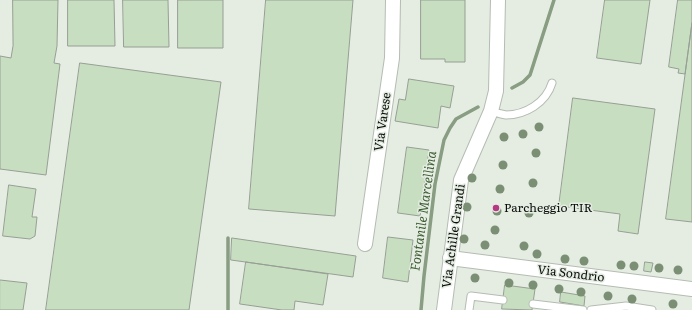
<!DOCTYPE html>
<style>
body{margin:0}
canvas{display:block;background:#e5ede3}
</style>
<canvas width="692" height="310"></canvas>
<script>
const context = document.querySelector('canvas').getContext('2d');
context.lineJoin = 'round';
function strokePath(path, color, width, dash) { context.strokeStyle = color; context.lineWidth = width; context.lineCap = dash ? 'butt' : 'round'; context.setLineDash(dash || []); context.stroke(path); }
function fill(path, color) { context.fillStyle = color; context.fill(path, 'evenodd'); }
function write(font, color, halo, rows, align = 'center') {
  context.font = font + ' Literata,serif'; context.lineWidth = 3; context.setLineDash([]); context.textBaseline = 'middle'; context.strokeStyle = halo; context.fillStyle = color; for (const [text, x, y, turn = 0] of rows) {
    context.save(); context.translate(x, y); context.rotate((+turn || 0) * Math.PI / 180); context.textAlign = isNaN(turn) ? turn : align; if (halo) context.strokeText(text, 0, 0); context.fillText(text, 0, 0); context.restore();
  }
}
const stream = new Path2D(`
 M512,88L523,82L530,75L554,0
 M228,238V310
 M421,310L424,276L435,184L444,140L450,128L456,119L478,107`);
const building = new Path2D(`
 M13,0H58L57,46L54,63L60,64L46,175L0,169V56L11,58L13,46Z
 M68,0H114L115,46H68Z
 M123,0H168L169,47H124Z
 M178,0H223V48H178Z
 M266,0H353L335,216L249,209Z
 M421,0H465V62H445V59H421Z
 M605,0H650L641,64L597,58Z
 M678,0H692V23L685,74L678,73L679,69L669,67Z
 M692,23V222L666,219Z
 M80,63L221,82L189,310H46Z
 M409,79L454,86L450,108L441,106L438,128L395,121L399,99L405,100Z
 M573,98L655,109L638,234L618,231L620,214L559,206Z
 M407,147L429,150L420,216L398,213Z
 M9,185L36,189L32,217H37L35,236L30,239L3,236Z
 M388,237L413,240L408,282L383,278Z
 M232,238L356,256L353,277L231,260Z
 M246,262L328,274L323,305L295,301L294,310H282L240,304Z
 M645,262L653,263L651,272L644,271Z
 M0,280L27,283L23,310H0Z
 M505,285L535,289L532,310L502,309Z
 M561,292L585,296L584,306L560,302Z`);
const lane = new Path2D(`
 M491,111C496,113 501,114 506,115C525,115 546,103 552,83
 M533,304L583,310
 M469,310L471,296L503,300
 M591,310L626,306L652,310`);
const street = new Path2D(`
 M365,244L392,58L393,0
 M450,258L692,289
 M444,310L461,180L491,111L496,91L498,0`);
const trees = [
 [539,127],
 [523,134],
 [504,137],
 [536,153],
 [503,165],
 [472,178],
 [533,183],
 [500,189],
 [467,207],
 [497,211],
 [529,213],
 [495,230],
 [464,239],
 [485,245],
 [524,246],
 [537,254],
 [565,259],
 [584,261],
 [621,265],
 [634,266],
 [659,268],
 [678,270],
 [475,278],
 [509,283],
 [533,285],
 [559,289],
 [581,292],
 [608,296],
 [632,299],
 [673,304]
];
const markers = [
 [496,208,4,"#b73782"]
];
const streetNames = [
 ["Via Varese",383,122,-82],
 ["Via Achille Grandi",454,236,-82],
 ["Via Sondrio",571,274,7]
];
const poiNames = [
 ["Parcheggio TIR",504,208]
];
const waterNames = [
 ["Fontanile Marcellina",424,211,-82]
];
strokePath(stream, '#889d82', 3.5);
fill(building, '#c7dec0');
strokePath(building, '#979f95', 1);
strokePath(lane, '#b5bdb3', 9);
strokePath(street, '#b5bdb3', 16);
strokePath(lane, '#fff', 7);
strokePath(street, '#fff', 14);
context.fillStyle = '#7a8f73';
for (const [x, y] of trees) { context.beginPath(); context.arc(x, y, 4.5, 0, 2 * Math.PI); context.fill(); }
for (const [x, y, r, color] of markers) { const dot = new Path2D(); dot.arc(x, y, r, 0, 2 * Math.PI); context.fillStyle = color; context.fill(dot); strokePath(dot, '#e5ede3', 1.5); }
write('12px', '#0b0e0a', '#e5ede3', streetNames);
write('12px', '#0b0e0a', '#e5ede3', poiNames, 'left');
write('italic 13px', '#3d5d32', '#e5ede3', waterNames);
</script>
